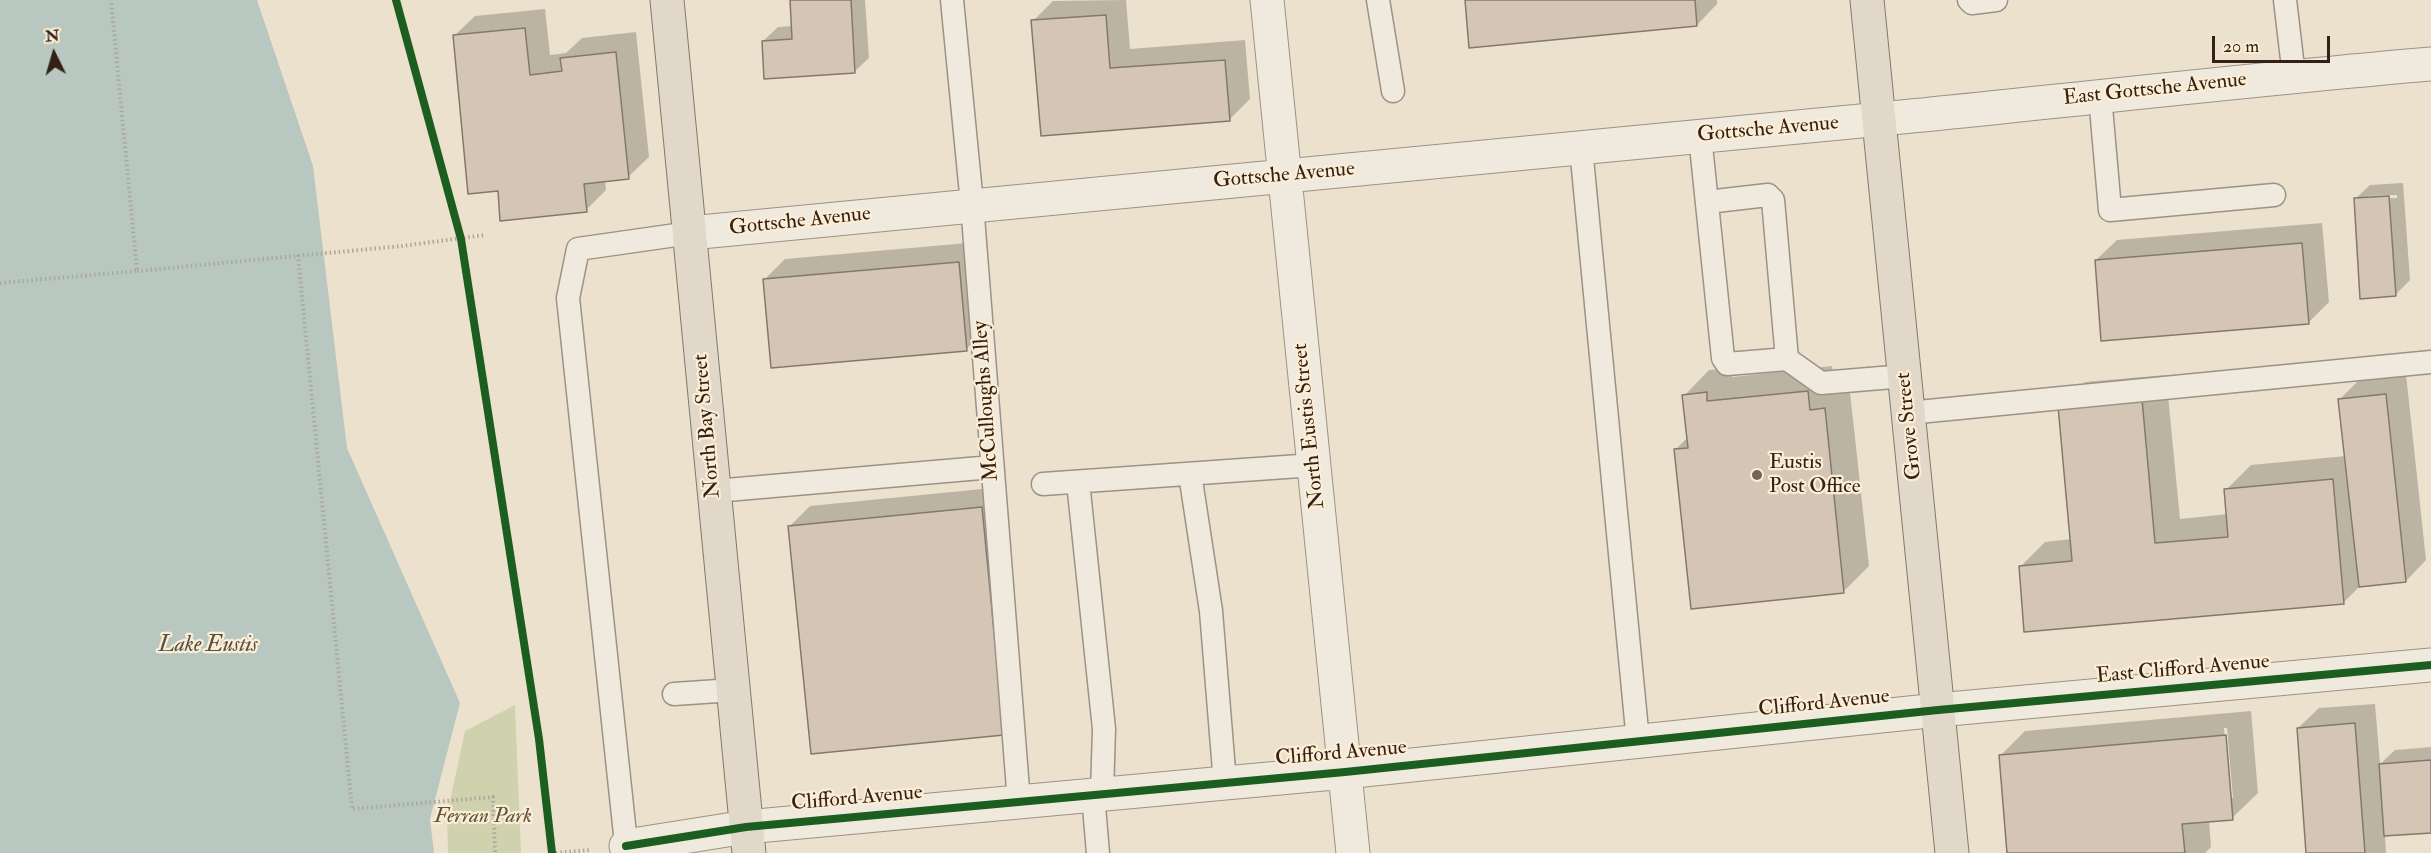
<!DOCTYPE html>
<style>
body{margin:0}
#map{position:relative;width:2431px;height:853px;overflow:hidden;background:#ece1cc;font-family:"IM FELL Double Pica",serif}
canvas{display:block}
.north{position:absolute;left:24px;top:24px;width:60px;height:60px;-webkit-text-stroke:4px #fbeed5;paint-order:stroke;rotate:355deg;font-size:16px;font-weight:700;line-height:24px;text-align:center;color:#352016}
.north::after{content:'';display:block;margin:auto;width:21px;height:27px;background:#352016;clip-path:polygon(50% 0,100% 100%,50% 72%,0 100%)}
.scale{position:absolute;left:2212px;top:36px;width:118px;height:27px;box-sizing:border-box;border:3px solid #352016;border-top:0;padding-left:8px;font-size:18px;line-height:21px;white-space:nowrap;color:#352016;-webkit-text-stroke:4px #fbeed5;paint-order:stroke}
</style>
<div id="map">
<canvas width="2431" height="853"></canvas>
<div class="north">N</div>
<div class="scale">20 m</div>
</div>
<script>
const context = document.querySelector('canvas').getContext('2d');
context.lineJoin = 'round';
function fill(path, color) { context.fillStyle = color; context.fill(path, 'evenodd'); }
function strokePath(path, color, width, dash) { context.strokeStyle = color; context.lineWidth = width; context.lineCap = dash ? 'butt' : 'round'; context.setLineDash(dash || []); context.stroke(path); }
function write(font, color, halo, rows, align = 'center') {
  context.font = font + ' "IM FELL Double Pica",serif'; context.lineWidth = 4.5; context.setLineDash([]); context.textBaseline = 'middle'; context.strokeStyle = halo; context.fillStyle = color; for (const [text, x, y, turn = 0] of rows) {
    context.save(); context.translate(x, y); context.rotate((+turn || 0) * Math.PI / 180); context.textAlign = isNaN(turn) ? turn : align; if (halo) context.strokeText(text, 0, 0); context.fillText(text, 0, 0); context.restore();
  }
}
const green = new Path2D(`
 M515,705L521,853H448L447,815L465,731Z`);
const water = new Path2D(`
 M0,0H257L313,166L347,448L460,703L430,819L434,853H0Z`);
const shadow = new Path2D(`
 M791,0H865L869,58L854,72L763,41L778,27L793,26Z
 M1126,0L1130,49L1245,40L1250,99L1229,120L1042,134L1033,21L1053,1Z
 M1466,0H1717V4L1697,25Z
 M545,9L550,55L566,53L582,38L636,32L649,157L628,177L605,180L606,190L586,210L499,189L454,36L475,16Z
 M2403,183L2410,280L2395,295L2355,199L2370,185ZM2397,195V198L2368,199V196Z
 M2322,223L2329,302L2308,323L2096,260L2117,240Z
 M979,242L987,329L966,349L765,279L785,259Z
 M1832,366L1834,385L1849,383L1869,566L1844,591L1675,450L1688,437L1684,396L1709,370L1731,368L1732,377Z
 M2406,374L2426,560L2406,581L2361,585L2343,603L2020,567L2045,542L2072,539L2060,407L2085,382L2166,375L2180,519L2228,514L2226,490L2251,465L2346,456L2340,399L2360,379Z
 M1002,487L1024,714L1004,734L790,526L810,506Z
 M2375,704L2380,764L2395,750L2431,747V831L2385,835L2386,853H2307L2298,728L2319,708Z
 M2251,711L2258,793L2232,818L2209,820L2211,847L2205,853H2009L2000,756L2025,731ZM2224,728H2227L2233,798H2230Z`);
const building = new Path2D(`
 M790,0H851L855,73L764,79L762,41L792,39Z
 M1465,0H1695L1697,26L1469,48Z
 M1106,15L1110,68L1225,60L1230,121L1041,136L1031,20Z
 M525,28L530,75L562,71L560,58L616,52L629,179L584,184L587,212L500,221L498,191L468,194L453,35Z
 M2389,196L2396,296L2360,299L2354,198Z
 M2302,243L2309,324L2101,341L2095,260Z
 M959,262L967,351L771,368L763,279Z
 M1808,391L1810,410L1825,408L1844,593L1691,609L1674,449L1688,448L1682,395L1707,392V401Z
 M2386,394L2406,582L2359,587L2338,399Z
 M2142,399L2155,543L2228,537L2224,489L2333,479L2344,604L2024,632L2019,566L2072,561L2058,406Z
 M982,507L1004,735L811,754L788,526Z
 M2355,723L2365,853H2306L2297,728Z
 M2226,735L2233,820L2182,824L2185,853H2007L1999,755Z
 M2431,760V833L2384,836L2379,764Z`);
const path = new Path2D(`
 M298,255L352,809L493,797L495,853
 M137,271L402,246L485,235
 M0,283L137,271L111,0
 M556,853L590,850`);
const lane = new Path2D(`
 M952,0L972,204L1019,802
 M1378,0L1393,91
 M1969,0L1972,3L1996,0
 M2285,0L2294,76
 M2100,96L2110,210L2274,195
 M1700,136L1723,358L1727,364L1787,359L1821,383L1905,376
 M1581,148L1638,741
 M1707,202L1768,195L1773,200L1787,359
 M1908,413L2431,362
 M1190,474L1211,611L1225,783
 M1078,482L1104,729L1102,794
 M1043,484L1314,465
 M715,491L992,467
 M674,694L733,690
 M1093,795L1098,853
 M627,853L568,298L578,249L690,233`);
const street = new Path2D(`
 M1267,0L1353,853
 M690,233C1083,192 1477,157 1871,120C2058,102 2244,80 2431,64
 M626,846L746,827L1345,772L1938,710L2431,665`);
const primary = new Path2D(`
 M667,0L749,853
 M1867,0L1952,853`);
const cycleway = new Path2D(`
 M396,0L461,239L539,739L552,853
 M626,846L746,827L1345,772L1938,710L2431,665`);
const markers = [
 [1757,475,6,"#756456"]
];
const streetNames = [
 ["East Gottsche Avenue",2155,90,-6],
 ["Gottsche Avenue",1768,130,-5],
 ["Gottsche Avenue",1284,176,-5],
 ["Gottsche Avenue",800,222,-6],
 ["McCulloughs Alley",987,401,-94],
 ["North Bay Street",708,426,-95],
 ["North Eustis Street",1310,426,-96],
 ["Grove Street",1910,426,-96],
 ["East Clifford Avenue",2183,670,-5],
 ["Clifford Avenue",1824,704,-6],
 ["Clifford Avenue",1341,754,-5],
 ["Clifford Avenue",857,799,-5]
];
const poiNames = [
 ["Eustis",1769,463],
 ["Post Office",1769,487]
];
const parkNames = [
 ["Ferran Park",483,817]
];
const waterNames = [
 ["Lake Eustis",208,646]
];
fill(green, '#d0d2ae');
fill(water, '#b8c8c0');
fill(shadow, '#0003');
fill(building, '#d5c5b5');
strokePath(building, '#82796d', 1.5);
strokePath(lane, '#9c9286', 25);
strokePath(street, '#9c9286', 35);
strokePath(primary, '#82796d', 35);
strokePath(path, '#aca69c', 4, [1.5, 3]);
strokePath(lane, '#efe9de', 22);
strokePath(street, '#efe9de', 33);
strokePath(primary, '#e2d8c9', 33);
strokePath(cycleway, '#1b5e20', 8);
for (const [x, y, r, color] of markers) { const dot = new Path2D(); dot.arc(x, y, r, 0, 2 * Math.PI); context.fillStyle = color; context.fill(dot); strokePath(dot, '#fbeed5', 2); }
write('21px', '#352016', '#fbeed5', streetNames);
write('21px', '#352016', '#fbeed5', poiNames, 'left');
write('italic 21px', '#5d523c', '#fbeed5', parkNames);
write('italic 22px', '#564f48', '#fbeed5', waterNames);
</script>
